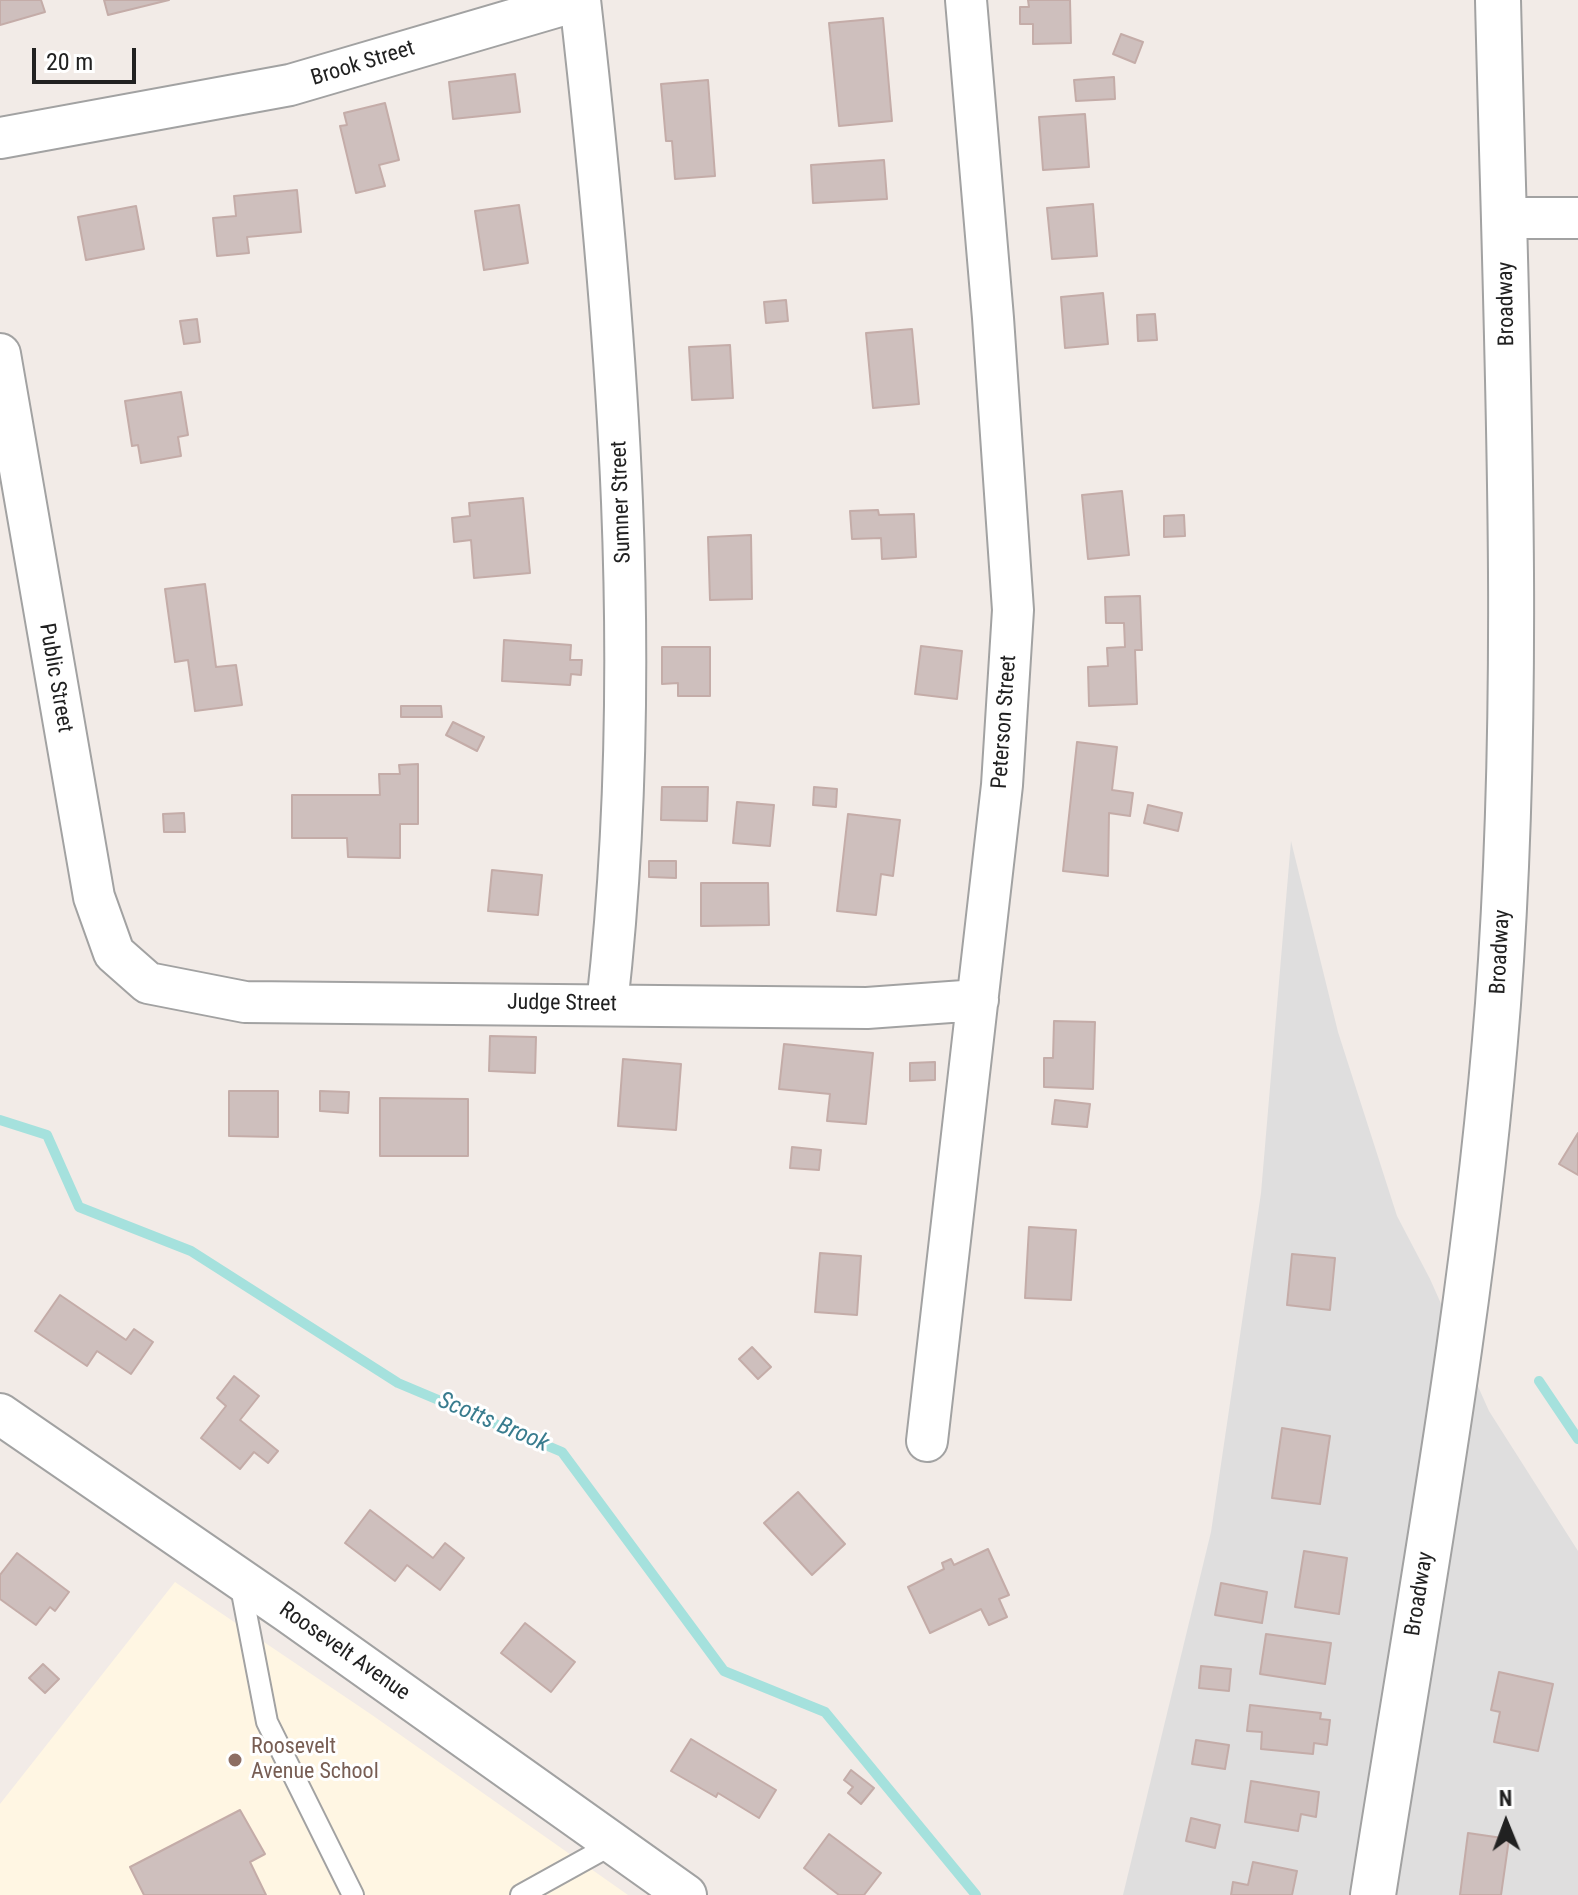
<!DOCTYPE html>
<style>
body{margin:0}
#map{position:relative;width:1578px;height:1895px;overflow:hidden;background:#f2ebe7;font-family:"Roboto Condensed",sans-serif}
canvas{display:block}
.north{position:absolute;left:1466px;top:1783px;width:80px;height:80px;-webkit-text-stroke:6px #fff;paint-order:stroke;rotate:359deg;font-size:22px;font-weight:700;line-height:32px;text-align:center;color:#212121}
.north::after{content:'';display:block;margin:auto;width:28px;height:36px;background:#212121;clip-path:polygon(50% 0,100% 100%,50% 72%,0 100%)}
.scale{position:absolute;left:32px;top:48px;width:104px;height:36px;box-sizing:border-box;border:4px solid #212121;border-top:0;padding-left:10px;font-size:24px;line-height:28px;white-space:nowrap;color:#212121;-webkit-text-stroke:6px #fff;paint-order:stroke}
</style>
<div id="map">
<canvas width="1578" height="1895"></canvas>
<div class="north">N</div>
<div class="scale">20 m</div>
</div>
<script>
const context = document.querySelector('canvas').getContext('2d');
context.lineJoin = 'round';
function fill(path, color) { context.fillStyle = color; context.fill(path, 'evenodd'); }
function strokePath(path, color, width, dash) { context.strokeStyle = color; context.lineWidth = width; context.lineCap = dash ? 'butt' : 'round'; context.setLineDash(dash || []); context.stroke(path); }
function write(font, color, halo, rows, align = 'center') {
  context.font = font + ' "Roboto Condensed",sans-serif'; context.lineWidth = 6; context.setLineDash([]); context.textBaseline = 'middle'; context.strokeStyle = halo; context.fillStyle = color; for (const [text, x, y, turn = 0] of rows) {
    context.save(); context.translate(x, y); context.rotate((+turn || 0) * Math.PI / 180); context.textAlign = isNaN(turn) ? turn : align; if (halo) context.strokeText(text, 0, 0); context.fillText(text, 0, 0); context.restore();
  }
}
const residential = new Path2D(`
 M1291,841L1338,1032L1397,1216L1430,1279L1489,1411L1578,1551V1895H1123L1211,1532L1261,1193Z`);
const education = new Path2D(`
 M175,1582L372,1715L628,1895H0V1804Z`);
const stream = new Path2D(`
 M0,1120L47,1135L79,1207L191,1251L398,1383L562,1452L724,1671L825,1712L976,1895
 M1539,1381L1578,1439`);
const building = new Path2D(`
 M0,0H41L45,12L0,25Z
 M104,0H169L108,15Z
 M1028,0H1070L1071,43L1033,44V24H1020V7H1029Z
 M883,18L892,121L839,126L829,23Z
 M1121,34L1143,42L1135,63L1113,54Z
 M515,74L520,112L453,119L449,82Z
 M1114,77L1115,99L1076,101L1074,80Z
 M708,80L715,176L675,179L672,141H666L661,84Z
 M385,103L399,160L379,165L385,186L356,193L340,126L347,125L344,113Z
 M1085,114L1089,167L1043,170L1039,117Z
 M884,160L887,199L813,203L811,165Z
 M297,190L301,232L247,237L249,253L217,256L213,218L236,216L234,196Z
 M1093,204L1097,256L1052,259L1047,208Z
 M519,205L528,263L484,270L475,211Z
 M136,206L144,249L86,260L78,217Z
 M1103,293L1108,344L1065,348L1061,297Z
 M786,300L788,321L766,323L764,302Z
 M1155,314L1157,340L1138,341L1137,315Z
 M197,319L200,342L184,344L180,321Z
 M912,329L919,404L873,408L866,333Z
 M730,345L733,398L692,400L689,347Z
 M181,392L188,435L178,437L181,456L141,463L138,445L132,446L125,401Z
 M1122,491L1129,555L1088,559L1082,495Z
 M523,498L530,573L474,578L471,540L454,542L452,518L470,516L469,503Z
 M878,510L879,515L914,514L916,557L882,559L881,538L852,539L850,511Z
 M1184,515L1185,536L1164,537V516Z
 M751,535L752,599L710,600L708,537Z
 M205,584L216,667L236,665L242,705L195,711L188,660L175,662L165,589Z
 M1140,596L1142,650H1135L1137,704L1089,706L1088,667L1108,666L1107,648L1125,647L1124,623H1106L1105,597Z
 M504,640L571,645L570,660H582L581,675L571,674L570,685L502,681Z
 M921,646L962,651L957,699L915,694Z
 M662,647H710V696H678V683L662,684Z
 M401,706H441L442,717H401Z
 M453,722L484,737L477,751L446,735Z
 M1077,742L1117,747L1112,790L1133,793L1130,816L1109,813L1108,876L1063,871Z
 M418,764V824H400V858L348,857L347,838H292V795H380L379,774H400L399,765Z
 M662,787H708L707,821L661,820Z
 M814,787L837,789L836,807L813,805Z
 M737,802L774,805L770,846L733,843Z
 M1148,805L1182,813L1178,831L1144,823Z
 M184,813L185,832H164L163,814Z
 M848,814L900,820L893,876L881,874L876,915L837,911Z
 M649,861H676V878L649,877Z
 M492,870L542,875L538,915L488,911Z
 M701,883H768L769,925L701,926Z
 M1054,1021L1095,1022L1093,1089L1044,1087V1058H1053Z
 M490,1036L536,1037L535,1073L489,1071Z
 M784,1044L873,1053L866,1124L827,1121L830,1094L779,1089Z
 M623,1059L681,1064L676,1130L618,1126Z
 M935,1062V1080L910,1081V1063Z
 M229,1091H278V1137L229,1136Z
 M320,1091L349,1092L348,1113L320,1111Z
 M380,1098L468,1099V1156H380Z
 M1055,1100L1090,1104L1087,1127L1052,1124Z
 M1578,1133V1175L1559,1164Z
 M792,1147L821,1150L819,1170L790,1168Z
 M1029,1227L1076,1230L1071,1300L1025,1298Z
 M820,1253L861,1256L857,1315L815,1312Z
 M1292,1254L1335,1258L1330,1310L1287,1305Z
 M60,1295L126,1340L134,1329L153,1342L131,1374L97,1351L87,1366L35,1331Z
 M752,1347L771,1367L758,1379L739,1359Z
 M234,1376L259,1396L240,1420L278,1451L268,1463L254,1452L240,1469L201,1438L226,1406L217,1398Z
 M1282,1428L1330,1436L1320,1504L1272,1498Z
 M798,1492L845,1544L812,1575L764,1523Z
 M370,1510L433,1558L445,1543L464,1558L440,1590L407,1565L395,1581L345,1543Z
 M988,1549L1009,1595L999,1599L1007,1617L989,1625L981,1609L930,1633L908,1587L944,1569L942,1563L951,1559L954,1565Z
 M1304,1551L1347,1558L1339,1614L1295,1607Z
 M17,1553L69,1592L55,1611L50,1607L36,1625L0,1599V1575Z
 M1221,1583L1267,1592L1262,1623L1215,1615Z
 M525,1623L575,1662L551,1692L501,1653Z
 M1266,1634L1331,1643L1325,1684L1260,1674Z
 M43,1664L59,1679L45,1693L29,1678Z
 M1201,1666L1231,1669L1229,1691L1199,1688Z
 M1499,1672L1553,1684L1538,1751L1494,1742L1500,1712L1491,1710Z
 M1250,1705L1321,1713L1320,1719L1330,1720L1327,1745L1314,1743L1313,1754L1261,1749L1262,1732L1247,1731Z
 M691,1739L776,1790L759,1818L718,1793L716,1797L671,1771Z
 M1196,1740L1229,1745L1225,1769L1192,1764Z
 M851,1770L874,1788L861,1804L848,1793L853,1787L844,1780Z
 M1251,1781L1319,1792L1316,1817L1301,1814L1298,1831L1245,1822Z
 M240,1810L265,1854L250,1862L266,1895H144L130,1867Z
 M1191,1818L1220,1825L1215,1848L1186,1841Z
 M1468,1833L1509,1839L1501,1895H1460Z
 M829,1834L881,1873L864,1895H839L804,1868Z
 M1253,1862L1297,1871L1292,1895H1231L1233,1882L1248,1885Z`);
const service = new Path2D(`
 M240,1582L267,1722L353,1895
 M521,1895L613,1844`);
const minor = new Path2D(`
 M580,0C618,333 645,670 607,1005
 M0,138L290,85L580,0
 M1505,218H1578
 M0,354L94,897L114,953L148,983L245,1002L867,1008L978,1000
 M0,1414L288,1612L686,1895
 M927,1441L1002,785L1013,610L993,318L966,0`);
const tertiary = new Path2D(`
 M1373,1895C1419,1599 1475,1303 1498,1004C1523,670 1506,335 1498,0`);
const markers = [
 [235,1760,8,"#8d6e63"]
];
const streetNames = [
 ["Brook Street",363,64,-17],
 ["Broadway",1507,304,-91],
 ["Sumner Street",622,502,-92],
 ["Public Street",55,678,80],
 ["Peterson Street",1005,722,-86],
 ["Broadway",1501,952,-87],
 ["Judge Street",562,1004,1],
 ["Broadway",1420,1594,-81],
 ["Roosevelt Avenue",344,1652,35]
];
const educationNames = [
 ["Roosevelt",251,1747],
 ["Avenue School",251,1772]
];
const waterNames = [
 ["Scotts Brook",493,1423,23]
];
fill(residential, '#dfdede');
fill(education, '#fff6e3');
strokePath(stream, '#a5e1dd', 10);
fill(building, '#cebfbd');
strokePath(building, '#c4aca8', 2);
strokePath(service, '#a2a2a2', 24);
strokePath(minor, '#a2a2a2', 44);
strokePath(tertiary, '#a2a2a2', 48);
strokePath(service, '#fff', 20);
strokePath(minor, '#fff', 40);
strokePath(tertiary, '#fff', 44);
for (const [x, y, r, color] of markers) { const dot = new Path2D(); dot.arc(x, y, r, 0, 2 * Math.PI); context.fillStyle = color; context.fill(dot); strokePath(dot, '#fff', 3); }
write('22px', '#212121', '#fff', streetNames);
write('22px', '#785e54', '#fff', educationNames, 'left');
write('italic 24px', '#397c8e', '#fff', waterNames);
</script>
